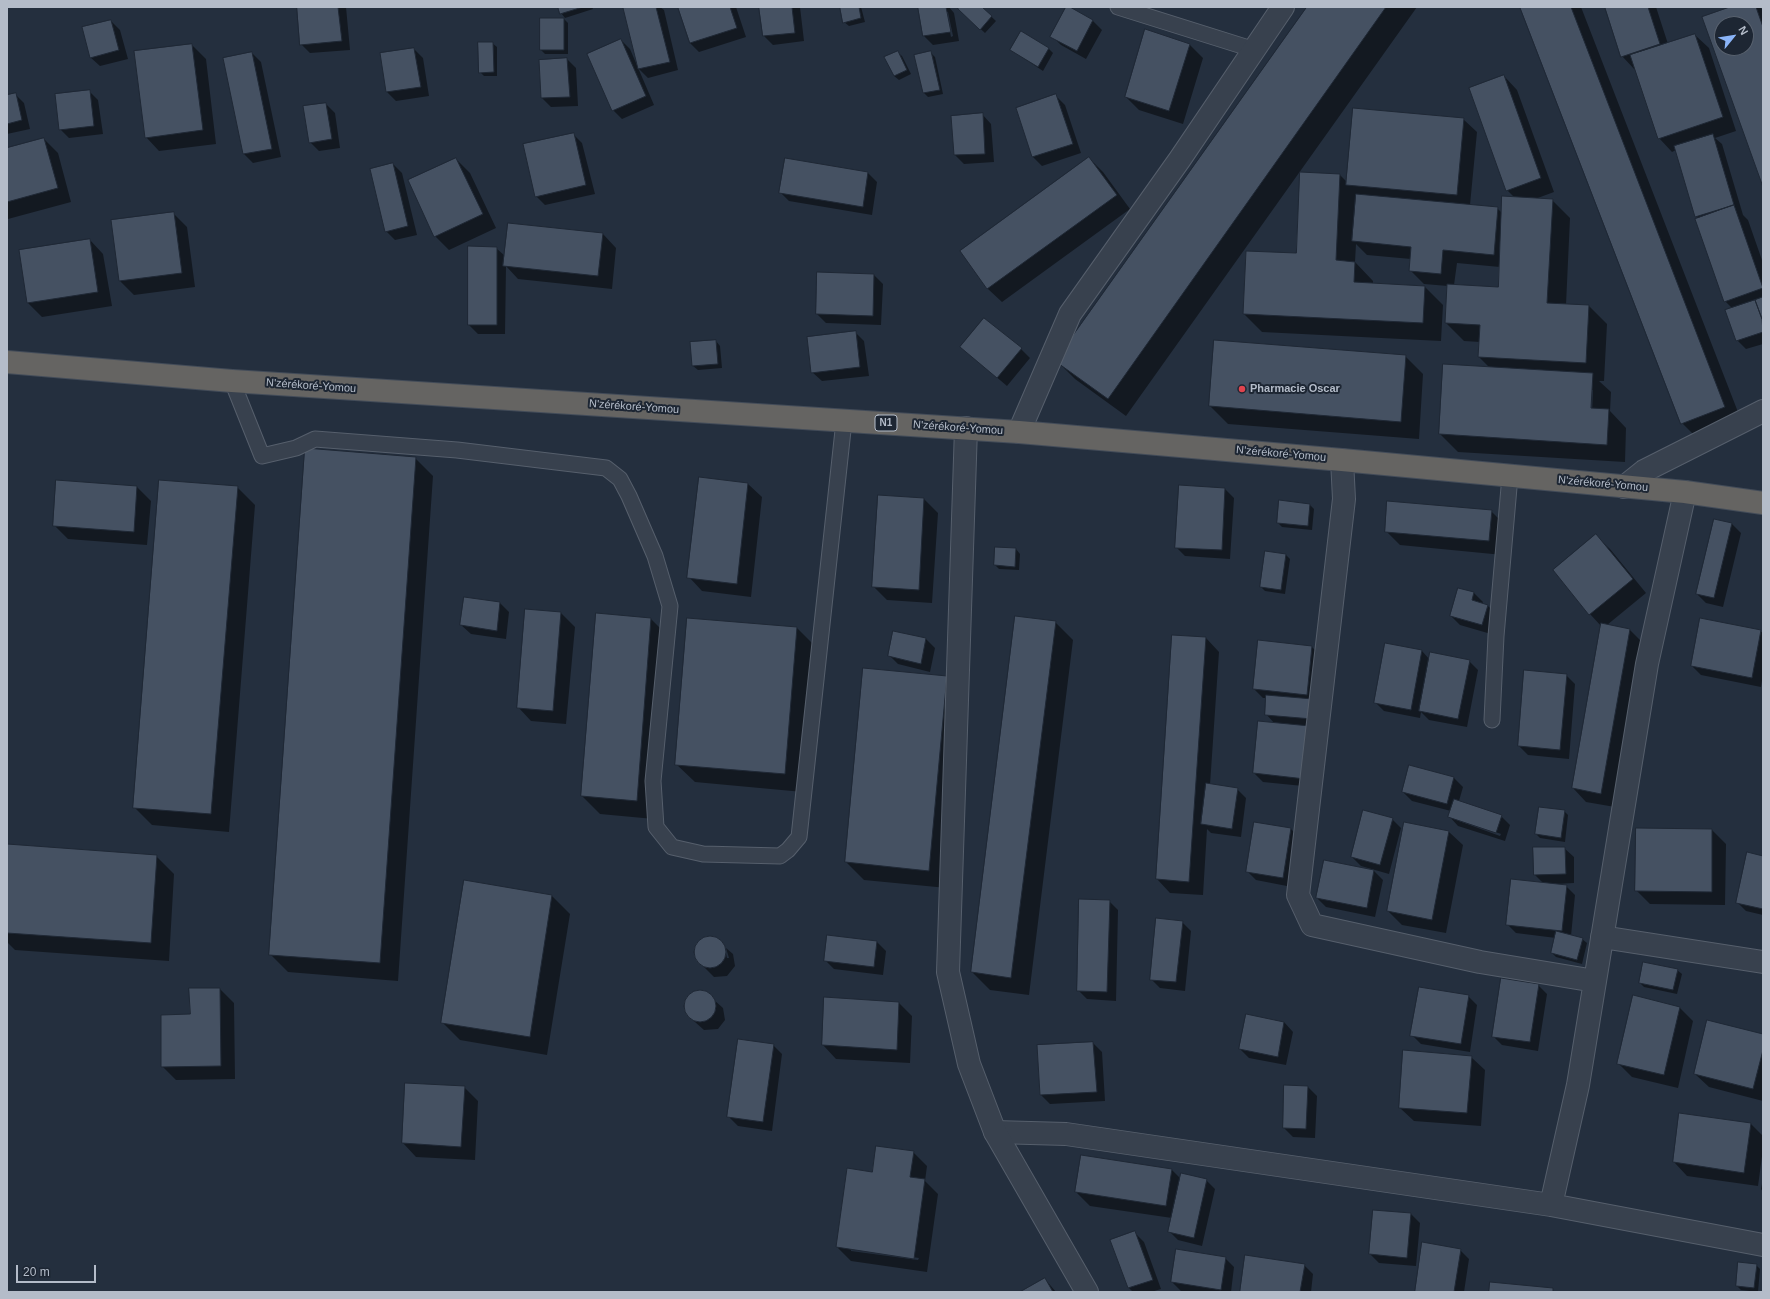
<!DOCTYPE html>
<meta charset="utf-8">
<style>
body{margin:0}
#map{position:relative;width:1770px;height:1299px;overflow:hidden;background:#242f3e;font-family:Arial,sans-serif}
canvas{display:block}
.frame{position:absolute;inset:0;border:8px solid #b4bcc9;pointer-events:none}
.north{position:absolute;left:1714px;top:16px;width:40px;height:40px;box-sizing:border-box;background:#1d2633;border:1px solid #59626f;border-radius:50%;rotate:60deg;font-size:11px;font-weight:700;line-height:16px;text-align:center;color:#b4bcc9}
.north::after{content:'';display:block;margin:auto;width:14px;height:18px;background:#8ab4f8;clip-path:polygon(50% 0,100% 100%,50% 72%,0 100%)}
.scale{position:absolute;left:16px;top:1265px;width:80px;height:18px;box-sizing:border-box;border:2px solid #b4bcc9;border-top:0;padding-left:5px;font-size:12px;line-height:14px;white-space:nowrap;color:#b4bcc9;-webkit-text-stroke:3px #1d2633;paint-order:stroke}
</style>
<div id="map">
<canvas width="1770" height="1299"></canvas>
<div class="frame"></div>
<div class="north">N</div>
<div class="scale">20 m</div>
</div>
<script>
const context = document.querySelector('canvas').getContext('2d');
context.lineJoin = 'round';
function fill(path, color) { context.fillStyle = color; context.fill(path, 'evenodd'); }
function strokePath(path, color, width, dash) { context.strokeStyle = color; context.lineWidth = width; context.lineCap = dash ? 'butt' : 'round'; context.setLineDash(dash || []); context.stroke(path); }
function write(font, color, halo, rows, align = 'center') {
  context.font = font + ' Arial,sans-serif'; context.lineWidth = 4; context.setLineDash([]); context.textBaseline = 'middle'; context.strokeStyle = halo; context.fillStyle = color; for (const [text, x, y, turn = 0] of rows) {
    context.save(); context.translate(x, y); context.rotate((+turn || 0) * Math.PI / 180); context.textAlign = isNaN(turn) ? turn : align; if (halo) context.strokeText(text, 0, 0); context.fillText(text, 0, 0); context.restore();
  }
}
const shadow = new Path2D(`
 M298,7H346L350,50L310,53L301,44Z
 M559,7H592L593,9L565,18L561,13Z
 M630,7H660L664,10L678,70L648,78L638,68L624,8Z
 M679,7H736L746,37L699,52L690,43Z
 M760,7H800L804,41L773,45L764,36Z
 M841,7H861L865,22L849,26L844,22Z
 M949,7L954,13L959,41L933,45L924,36L920,8ZM946,12H948L953,36L951,37Z
 M961,7H981L996,21L985,33L959,9Z
 M1067,7L1093,21L1102,30L1086,59L1061,45L1052,36Z
 M1308,7H1417L1126,416L1075,379L1057,361Z
 M1521,7H1581L1743,425L1700,441L1682,423Z
 M1606,7H1656L1668,44L1695,35L1709,48L1736,131L1715,138L1722,144L1743,215L1748,220L1763,263V344L1746,349L1737,340L1732,308L1725,301L1698,219L1696,216L1676,150L1672,152L1659,138L1635,70L1622,56Z
 M1733,7H1760L1763,10V184L1704,17ZM1722,24H1746V48H1722Z
 M564,19L568,23V54H545L541,50Z
 M111,21L120,30L128,59L100,66L90,57Z
 M621,40L630,49L654,105L622,119L613,110Z
 M492,43L497,47V76H484L480,72Z
 M192,45L206,59L216,144L159,151L146,137Z
 M1190,45L1203,58L1183,124L1139,110L1126,97Z
 M414,49L423,58L429,96L396,101L387,92L381,54Z
 M1049,49L1053,53L1043,71L1011,50Z
 M897,52L902,56L911,74L899,80L894,76L885,57Z
 M930,52L935,57L943,94L928,97L924,93Z
 M252,53L261,62L281,157L253,163L244,154L224,59Z
 M567,59L576,68L578,106L551,107L542,98Z
 M1504,76L1517,90L1554,192L1535,199L1552,200L1570,218L1566,305L1589,306L1607,324L1604,381H1599L1611,392L1610,411L1626,428L1625,462L1458,452L1440,434L1490,368L1479,357L1480,342L1464,341L1446,323L1448,286L1424,284L1410,270L1411,259L1367,255L1356,244L1355,262L1373,281V284L1425,287L1443,305L1441,341L1262,332L1244,314L1297,254L1340,175L1347,182L1463,119L1477,132L1470,205L1497,208L1502,213L1515,198L1507,190ZM1457,263L1500,267L1499,288L1454,285ZM1591,390H1593L1592,413H1590Z
 M89,91L98,100L103,134L69,138L60,129Z
 M15,94L24,103L30,129L7,134V96Z
 M1056,96L1065,105L1081,153L1042,166L1033,157Z
 M326,104L335,113L340,148L319,151L310,142Z
 M982,114L991,124L994,162L964,164L955,155L953,116Z
 M573,134L582,143L595,194L545,205L536,196Z
 M44,139L58,153L71,202L8,219L7,149Z
 M1089,158L1103,172L1130,209L1002,302L988,289L961,252Z
 M456,159L470,173L496,228L449,250L435,236Z
 M785,159L868,173L877,182L872,215L789,201L780,192Z
 M393,164L402,173L417,235L395,240L386,231Z
 M173,213L187,227L195,287L134,295L120,281L112,221Z
 M603,234L616,248L612,289L518,279L506,266L505,334H478L469,325L496,248L505,256Z
 M90,240L103,254L112,306L42,317L28,303L20,251Z
 M874,275L883,284L881,325L826,323L817,314Z
 M855,332L864,341L869,376L822,381L812,372Z
 M716,341L720,346L722,368L698,370L693,366Z
 M961,347L1021,349L1030,358L1007,386Z
 M1405,356L1423,374L1419,439L1228,424L1210,406Z
 M415,458L433,476L398,981L288,972L270,954Z
 M700,478L748,484L762,497L751,597L702,591L689,577Z
 M137,487L151,501L147,545L68,539L54,525Z
 M237,487L255,505L229,832L152,825L134,807Z
 M1225,489L1234,498L1230,559L1185,556L1176,547Z
 M878,496L924,499L938,513L932,603L887,600L873,586Z
 M1310,505L1314,509L1312,530L1282,527L1278,523Z
 M1491,511L1505,525L1503,555L1400,545L1386,531Z
 M1732,524L1741,533L1723,607L1706,603L1697,594Z
 M1596,536L1610,549L1646,593L1607,625L1630,630L1643,643L1615,807L1586,802L1573,788L1601,626L1590,614L1554,570Z
 M1016,549L1020,554L1019,570L999,569L995,565Z
 M1286,555L1290,559L1285,594L1265,591L1261,587Z
 M1474,593L1483,602L1482,604L1488,606L1497,615L1491,634L1460,625L1451,616Z
 M465,598L500,603L509,612L506,639L471,634L461,625Z
 M526,610L561,613L575,627L566,724L531,721L518,707Z
 M651,619L669,637L654,819L600,814L582,796Z
 M1055,622L1073,640L1029,995L990,990L972,972Z
 M797,628L815,646L803,792L695,782L676,764Z
 M1760,631L1763,633V674L1761,687L1701,675L1692,666Z
 M894,632L926,639L935,648L930,672L898,664L889,655Z
 M1206,638L1219,652L1210,785L1237,789L1246,798L1241,837L1211,833L1207,829L1203,895L1170,893L1157,879Z
 M1312,647L1321,656L1313,787L1263,782L1254,773L1259,722L1275,724L1266,714L1267,698H1263L1254,689Z
 M1422,651L1430,660L1469,661L1478,670L1467,727L1429,720L1421,712L1420,718L1384,711L1375,702Z
 M1566,675L1575,684L1569,759L1528,755L1519,746Z
 M947,677L965,695L947,888L864,880L846,862Z
 M1454,778L1463,787L1459,801L1501,816L1510,825L1505,841L1458,826L1449,816L1451,811L1412,801L1403,792ZM1459,819L1501,834L1500,836L1459,821Z
 M1564,811L1568,815L1565,842L1540,838L1536,834Z
 M1392,819L1401,828L1389,874L1361,866L1352,857Z
 M1405,823L1449,832L1463,845L1446,933L1402,925L1388,911Z
 M1291,829L1300,838L1292,887L1256,880L1247,871Z
 M1712,830L1726,844L1725,905L1650,904L1636,890Z
 M7,845L156,856L174,874L169,961L15,950L7,942Z
 M1564,848L1574,857V883L1556,884V885L1566,886L1575,895L1571,936L1582,939L1587,943L1582,964L1556,957L1552,953L1556,938L1516,933L1507,924L1543,883L1535,875Z
 M1763,857V915L1746,911L1737,902Z
 M1325,861L1374,871L1383,880L1375,917L1326,907L1317,898Z
 M464,881L552,896L570,914L547,1055L460,1040L442,1022Z
 M1109,901L1118,910L1116,1001L1087,999L1078,990Z
 M1182,922L1191,931L1185,991L1160,988L1151,979Z
 M707,937H714L724,945L727,958H729L726,948L733,954L735,966L727,976L714,977L697,960L695,948L702,939Z
 M877,942L886,951L883,975L834,969L825,960Z
 M1677,970L1682,974L1677,994L1644,987L1640,983Z
 M1538,985L1547,994L1538,1051L1502,1045L1493,1036Z
 M220,989L234,1003L235,1079L176,1080L162,1066L191,1015Z
 M697,990L704,991L723,1008L725,1020L718,1029L704,1030L686,1014L685,1002L692,992Z
 M1468,996L1477,1005L1470,1052L1421,1044L1412,1035Z
 M899,1003L912,1016L910,1063L836,1059L823,1045Z
 M1680,1008L1693,1021L1678,1088L1632,1077L1618,1063Z
 M1246,1015L1284,1022L1293,1032L1286,1065L1249,1058L1240,1049Z
 M1763,1035V1101L1709,1087L1695,1074Z
 M1093,1043L1102,1052L1105,1101L1050,1104L1041,1095L1038,1046Z
 M773,1045L782,1054L772,1131L738,1126L729,1117Z
 M1471,1057L1485,1070L1481,1126L1414,1121L1400,1108Z
 M464,1087L478,1101L475,1160L416,1157L403,1143Z
 M1308,1087L1317,1096L1315,1138L1293,1137L1284,1128Z
 M1680,1114L1751,1124L1763,1136V1149L1758,1186L1687,1176L1674,1162Z
 M913,1152L927,1166L925,1181L938,1194L927,1272L851,1261L837,1247L873,1173ZM851,1248L919,1258L918,1260L851,1251Z
 M1171,1169L1181,1179L1206,1180L1215,1189L1202,1246L1178,1240L1169,1231L1172,1218L1090,1206L1076,1192Z
 M1763,1178V1192L1761,1189Z
 M1411,1214L1420,1223L1416,1266L1379,1263L1370,1254Z
 M1135,1233L1144,1242L1161,1289L1151,1292H1133L1129,1288Z
 M1460,1250L1469,1259L1464,1292H1416Z
 M1225,1258L1234,1267L1231,1292L1181,1291L1172,1282Z
 M1739,1263L1756,1265L1760,1269L1758,1292L1741,1290L1737,1286Z
 M1304,1265L1313,1274L1311,1292H1241Z
 M1045,1279L1056,1292H1022Z`);
const building = new Path2D(`
 M297,7H338L342,41L300,45Z
 M558,7H583L560,14Z
 M656,7L670,62L638,69L623,8Z
 M678,7H730L737,28L690,43Z
 M759,7H792L795,33L763,36Z
 M840,7H859L861,18L843,23Z
 M918,7H946L951,32L923,36Z
 M959,7H982L992,16L980,30L958,9Z
 M1066,7H1070L1093,20L1077,51L1050,37Z
 M1307,7H1386L1108,399L1055,361Z
 M1520,7H1571L1725,407L1681,424Z
 M1605,7H1648L1660,44L1621,57Z
 M1730,7H1756L1763,27V187L1702,17ZM1722,24H1746V48H1722Z
 M540,18H564V50H540Z
 M111,20L119,50L90,58L82,27Z
 M1145,29L1190,44L1169,111L1125,97Z
 M1021,31L1049,48L1038,67L1010,50Z
 M1695,34L1723,117L1658,139L1630,55Z
 M621,39L646,96L612,111L587,54Z
 M478,42H493L494,72L479,73Z
 M192,44L203,130L145,138L134,51Z
 M414,48L421,87L386,92L380,53Z
 M898,51L907,70L894,76L884,57Z
 M931,51L940,90L923,93L914,55Z
 M252,52L272,149L243,154L223,58Z
 M567,58L570,97L541,98L539,60Z
 M1504,75L1541,178L1506,191L1469,88Z
 M90,90L94,126L59,130L55,94Z
 M16,93L22,120L7,124V95Z
 M1056,94L1073,144L1032,157L1016,108Z
 M326,103L332,139L309,143L303,106Z
 M1353,108L1464,118L1457,195L1346,185Z
 M983,113L985,154L954,155L951,116Z
 M574,133L586,185L535,197L523,144Z
 M1713,134L1734,205L1695,217L1674,146Z
 M44,138L58,188L7,202V148Z
 M1089,157L1117,195L987,289L960,251Z
 M456,158L483,214L434,237L408,180Z
 M785,158L868,172L863,207L779,193Z
 M393,163L408,226L385,232L370,169Z
 M1300,172L1340,174L1336,260L1355,262L1354,282L1425,286L1423,323L1243,314L1246,251L1296,253Z
 M1356,194L1498,207L1494,255L1443,250L1441,274L1409,271L1411,247L1352,241Z
 M1502,196L1553,199L1547,303L1589,305L1586,363L1478,357L1480,325L1445,323L1447,284L1498,287Z
 M1734,205L1763,288L1724,302L1695,219Z
 M174,212L182,273L119,281L111,220Z
 M508,223L603,233L598,276L503,266Z
 M90,239L98,292L27,303L19,250Z
 M468,246L497,247V325H468Z
 M817,272L874,274L873,316L816,314Z
 M1763,297V319H1762L1755,300Z
 M1755,300L1762,319L1763,332L1736,341L1725,310Z
 M984,318L1022,348L997,378L960,347Z
 M856,331L860,367L811,373L807,337Z
 M716,340L718,364L692,366L690,342Z
 M1214,340L1406,355L1401,422L1209,406Z
 M1443,364L1593,373L1591,408L1609,409L1607,445L1439,434Z
 M305,448L416,457L380,963L269,955Z
 M699,477L748,483L737,584L687,578Z
 M56,480L137,486L134,532L53,526Z
 M159,480L238,486L211,814L133,808Z
 M1179,485L1225,488L1222,550L1175,548Z
 M878,495L924,498L919,590L872,587Z
 M1279,500L1310,504L1308,526L1277,523Z
 M1387,501L1492,510L1489,541L1385,532Z
 M1714,519L1732,523L1714,598L1696,594Z
 M1596,534L1633,579L1589,615L1553,570Z
 M995,547L1016,548L1015,567L994,565Z
 M1265,551L1286,554L1281,590L1260,587Z
 M1458,588L1474,592L1472,600L1488,605L1482,625L1450,616Z
 M464,597L500,602L497,631L460,625Z
 M525,609L561,612L553,711L517,708Z
 M596,613L651,618L637,801L581,796Z
 M1015,616L1056,621L1011,978L971,972Z
 M687,618L797,627L785,774L675,765Z
 M1700,618L1761,630L1752,678L1691,666Z
 M1601,623L1630,629L1601,794L1572,788Z
 M893,631L926,638L921,664L888,656Z
 M1172,635L1206,637L1189,882L1156,879Z
 M1258,640L1312,646L1307,695L1253,689Z
 M1385,643L1422,650L1411,710L1374,703Z
 M1430,652L1470,660L1458,719L1419,711Z
 M863,668L947,676L929,871L845,862Z
 M1524,670L1567,674L1560,750L1518,746Z
 M1266,695L1313,699L1312,719L1265,715Z
 M1258,721L1310,726L1305,779L1253,773Z
 M1409,765L1454,777L1447,804L1402,792Z
 M1206,783L1238,788L1232,829L1201,824Z
 M1454,799L1502,815L1496,833L1448,817Z
 M1539,807L1565,810L1561,838L1535,834Z
 M1363,810L1393,818L1380,865L1351,857Z
 M1254,822L1291,828L1283,878L1246,872Z
 M1404,822L1449,831L1432,920L1387,911Z
 M1636,828L1712,829V892L1635,891Z
 M7,844L157,855L151,943L7,933Z
 M1533,847H1565L1566,874L1534,875Z
 M1747,852L1763,856V909L1736,903Z
 M1324,860L1374,870L1367,908L1316,898Z
 M1511,879L1567,885L1562,931L1506,925Z
 M464,880L552,895L530,1037L441,1023Z
 M1079,899L1110,900L1107,992L1077,991Z
 M1156,918L1183,921L1176,982L1150,980Z
 M1556,931L1583,938L1577,960L1551,953Z
 M827,935L877,941L874,967L824,961Z
 M694 952a16 16 0 1 1 32 0a16 16 0 1 1-32 0Z
 M1643,962L1678,969L1673,990L1639,983Z
 M1501,978L1539,984L1530,1042L1492,1037Z
 M1419,987L1469,995L1461,1044L1410,1036Z
 M189,988H220L221,1066L161,1067V1015L190,1014Z
 M684 1006a16 16 0 1 1 32 0a16 16 0 1 1-32 0Z
 M1633,995L1680,1007L1664,1075L1617,1064Z
 M824,997L899,1002L897,1050L822,1045Z
 M1246,1014L1284,1022L1278,1057L1239,1049Z
 M1707,1020L1763,1034V1050L1753,1089L1694,1074Z
 M738,1039L774,1044L763,1122L727,1117Z
 M1093,1042L1097,1092L1040,1095L1037,1045Z
 M1403,1050L1472,1056L1467,1113L1399,1108Z
 M405,1083L465,1086L461,1147L402,1143Z
 M1284,1085L1308,1086L1306,1129L1283,1128Z
 M1679,1113L1751,1123L1744,1173L1673,1162Z
 M876,1146L914,1151L910,1177L925,1179L914,1259L836,1247L847,1168L872,1172Z
 M1081,1155L1172,1169L1166,1206L1075,1192Z
 M1181,1173L1207,1179L1194,1238L1168,1232Z
 M1373,1210L1411,1213L1407,1258L1369,1254Z
 M1135,1231L1153,1280L1128,1288L1110,1240Z
 M1422,1242L1461,1249L1454,1292H1415Z
 M1176,1249L1226,1257L1221,1290L1171,1282Z
 M1245,1255L1305,1264L1300,1292H1240Z
 M1738,1262L1757,1264L1754,1288L1736,1286Z
 M1045,1278L1053,1292H1020Z
 M1490,1282L1553,1288V1292H1489Z`);
const service = new Path2D(`
 M1118,7L1255,50
 M232,381L262,456L296,448L315,439L457,450L606,468L620,479L629,496L655,556L670,606L653,781L656,827L672,847L703,854L780,856L788,850L799,837L844,421
 M1492,720L1496,636L1510,476`);
const minor = new Path2D(`
 M1019,432L1070,314L1180,159L1283,7
 M1342,460L1344,499L1298,895L1312,925L1480,962L1595,981
 M1624,487L1644,471L1763,411
 M1602,937L1763,962
 M995,1132L1066,1134L1551,1205L1763,1245
 M1551,1205L1578,1085L1647,664L1685,492`);
const tertiary = new Path2D(`
 M966,428L948,972L969,1064L995,1132L1087,1292`);
const trunk = new Path2D(`
 M7,362L232,381L1019,432L1342,460L1685,492L1763,503`);
const markers = [
 [1242,389,4,"#e0444e"]
];
const shields = [
 [886,423,22]
];
const shieldNames = [
 ["N1",886,423]
];
const streetNames = [
 ["N'zérékoré-Yomou",311,386,4],
 ["N'zérékoré-Yomou",634,407,4],
 ["N'zérékoré-Yomou",958,428,4],
 ["N'zérékoré-Yomou",1281,454,5],
 ["N'zérékoré-Yomou",1603,484,5]
];
const poiNames = [
 ["Pharmacie Oscar",1250,389]
];
fill(shadow, '#0007');
fill(building, '#455162');
strokePath(building, '#1f2835', 1);
strokePath(service, '#565f6c', 17);
strokePath(minor, '#565f6c', 24);
strokePath(tertiary, '#565f6c', 24);
strokePath(trunk, '#434c59', 24);
strokePath(service, '#38414e', 15);
strokePath(minor, '#38414e', 22);
strokePath(tertiary, '#38414e', 22);
strokePath(trunk, '#656462', 22);
for (const [x, y, r, color] of markers) { const dot = new Path2D(); dot.arc(x, y, r, 0, 2 * Math.PI); context.fillStyle = color; context.fill(dot); strokePath(dot, '#1d2633', 1.5); }
for (const [x, y, w] of shields) { const box = new Path2D(); box.roundRect(x - w / 2, y - 8, w, 16, 3); context.fillStyle = '#1d2633'; context.fill(box); strokePath(box, '#b4bcc9', 1); }
write('bold 10px', '#b4bcc9', null, shieldNames);
write('11px', '#b4bcc9', '#1d2633', streetNames);
write('bold 11px', '#b4bcc9', '#1d2633', poiNames, 'left');
</script>
